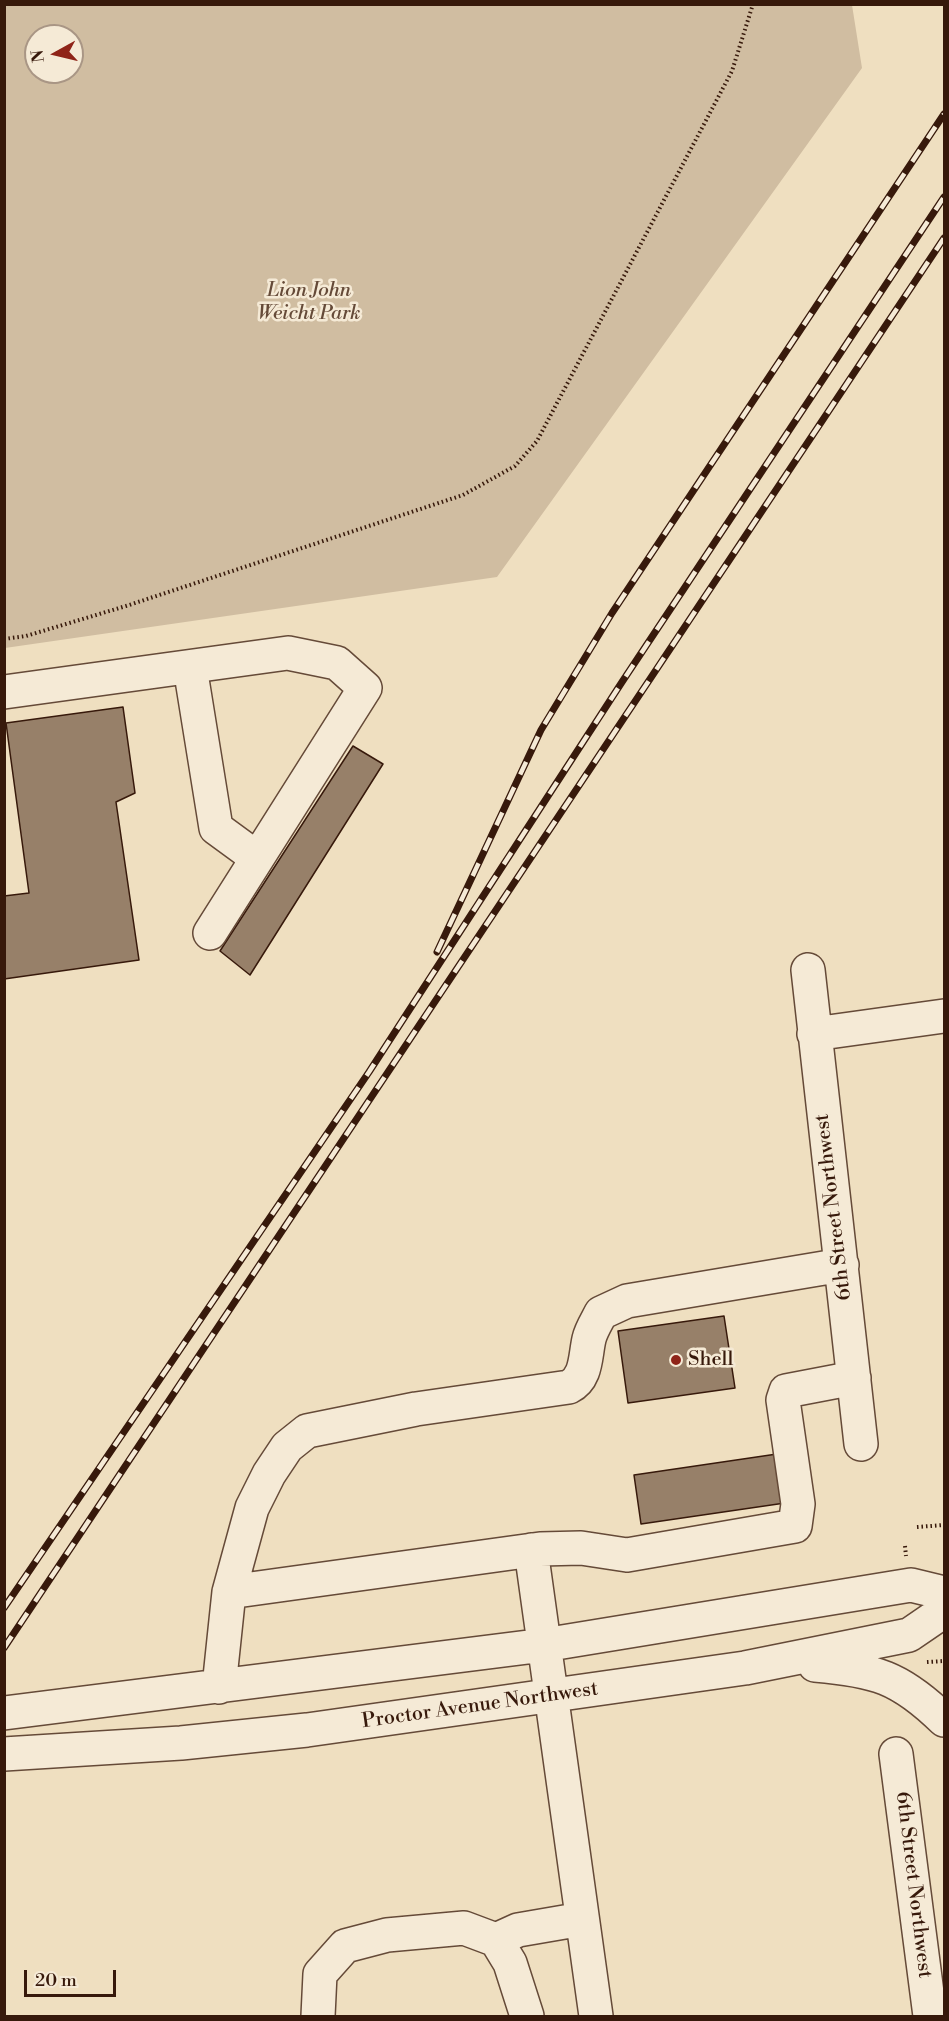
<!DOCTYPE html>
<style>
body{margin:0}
#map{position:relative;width:949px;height:2021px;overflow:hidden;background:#efdfc0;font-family:"Libre Bodoni",serif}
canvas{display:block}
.frame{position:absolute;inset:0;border:6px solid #37190b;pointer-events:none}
.north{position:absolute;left:24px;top:24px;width:60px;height:60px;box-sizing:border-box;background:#f5ead6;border:2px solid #a99685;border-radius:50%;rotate:262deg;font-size:16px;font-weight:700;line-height:24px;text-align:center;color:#37190b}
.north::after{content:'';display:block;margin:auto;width:21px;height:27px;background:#8f2418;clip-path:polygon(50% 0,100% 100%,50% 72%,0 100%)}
.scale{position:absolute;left:24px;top:1970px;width:92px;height:27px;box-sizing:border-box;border:3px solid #37190b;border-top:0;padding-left:8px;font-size:18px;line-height:21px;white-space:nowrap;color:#37190b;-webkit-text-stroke:4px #f5ead6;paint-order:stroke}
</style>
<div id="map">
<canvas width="949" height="2021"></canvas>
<div class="frame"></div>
<div class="north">N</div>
<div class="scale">20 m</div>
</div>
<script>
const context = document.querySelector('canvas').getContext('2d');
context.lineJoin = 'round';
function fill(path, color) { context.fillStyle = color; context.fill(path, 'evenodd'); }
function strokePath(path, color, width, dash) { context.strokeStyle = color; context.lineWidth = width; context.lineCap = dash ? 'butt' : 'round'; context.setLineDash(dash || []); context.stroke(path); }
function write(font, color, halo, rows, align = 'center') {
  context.font = font + ' "Libre Bodoni",serif'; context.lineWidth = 5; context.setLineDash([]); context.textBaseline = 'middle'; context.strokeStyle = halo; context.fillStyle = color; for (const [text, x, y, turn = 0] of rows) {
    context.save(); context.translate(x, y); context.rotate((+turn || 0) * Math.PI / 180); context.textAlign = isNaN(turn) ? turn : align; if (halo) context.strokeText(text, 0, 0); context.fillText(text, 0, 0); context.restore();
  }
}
const green = new Path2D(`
 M4,5H852L862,68L497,577L5,648ZM36,36H72V72H36Z`);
const building = new Path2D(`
 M123,707L135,793L116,802L139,960L4,979V896L29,893L6,723Z
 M353,746L383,764L250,975L220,951Z
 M724,1316L735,1388L628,1403L618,1331Z
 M777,1454L785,1503L641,1524L634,1475Z`);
const path = new Path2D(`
 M4,639L26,636L126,606L463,495L515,466L537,441L732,71L753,4
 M917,1527L944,1525
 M905,1546L906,1556
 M927,1662L944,1661`);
const minor = new Path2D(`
 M190,667L216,828L257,858
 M4,692L288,653L337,663L365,688L210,933
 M808,970L861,1444
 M814,1034L944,1016
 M531,1550L596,2016
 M229,1592L252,1508L269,1474L287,1447L307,1431L416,1409L569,1387C587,1378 585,1356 589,1339C591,1330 597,1321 601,1313L627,1301L842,1265
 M815,1665C875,1670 900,1677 944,1720
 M219,1687L229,1592L540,1549L581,1548L627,1555L795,1526L798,1504L783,1400L786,1391L854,1378
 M4,1713L544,1645L911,1585L944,1593
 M4,1754L181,1743L307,1730L745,1668L909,1635L944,1611
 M896,1754L930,2016
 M496,1940L518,1930L582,1919
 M318,2016L320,1974L345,1946L387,1935L464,1928L496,1940L510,1963L527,2016`);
const rail = new Path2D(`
 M437,952L541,730L612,613L944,114
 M4,1608L369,1072L622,682L944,197
 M4,1648L944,238`);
const markers = [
 [676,1360,6,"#8f2418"]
];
const parkNames = [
 ["Lion John",309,291],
 ["Weicht Park",309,314]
];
const streetNames = [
 ["6th Street Northwest",834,1207,-97],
 ["Proctor Avenue Northwest",480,1706,-8],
 ["6th Street Northwest",913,1885,83]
];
const poiNames = [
 ["Shell",688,1360]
];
fill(green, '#d0bda1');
fill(building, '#978069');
strokePath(building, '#37190b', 1.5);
strokePath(minor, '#654a38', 36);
strokePath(path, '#37190b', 4, [1.5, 3]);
strokePath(minor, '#f5ead6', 33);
strokePath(rail, '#37190b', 7);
strokePath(rail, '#f5ead6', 4.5, [14]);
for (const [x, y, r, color] of markers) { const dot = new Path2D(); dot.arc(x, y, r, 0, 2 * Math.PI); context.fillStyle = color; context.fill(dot); strokePath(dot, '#f5ead6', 2); }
write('italic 20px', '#654a38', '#f5ead6', parkNames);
write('20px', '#37190b', '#f5ead6', streetNames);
write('20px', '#37190b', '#f5ead6', poiNames, 'left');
</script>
